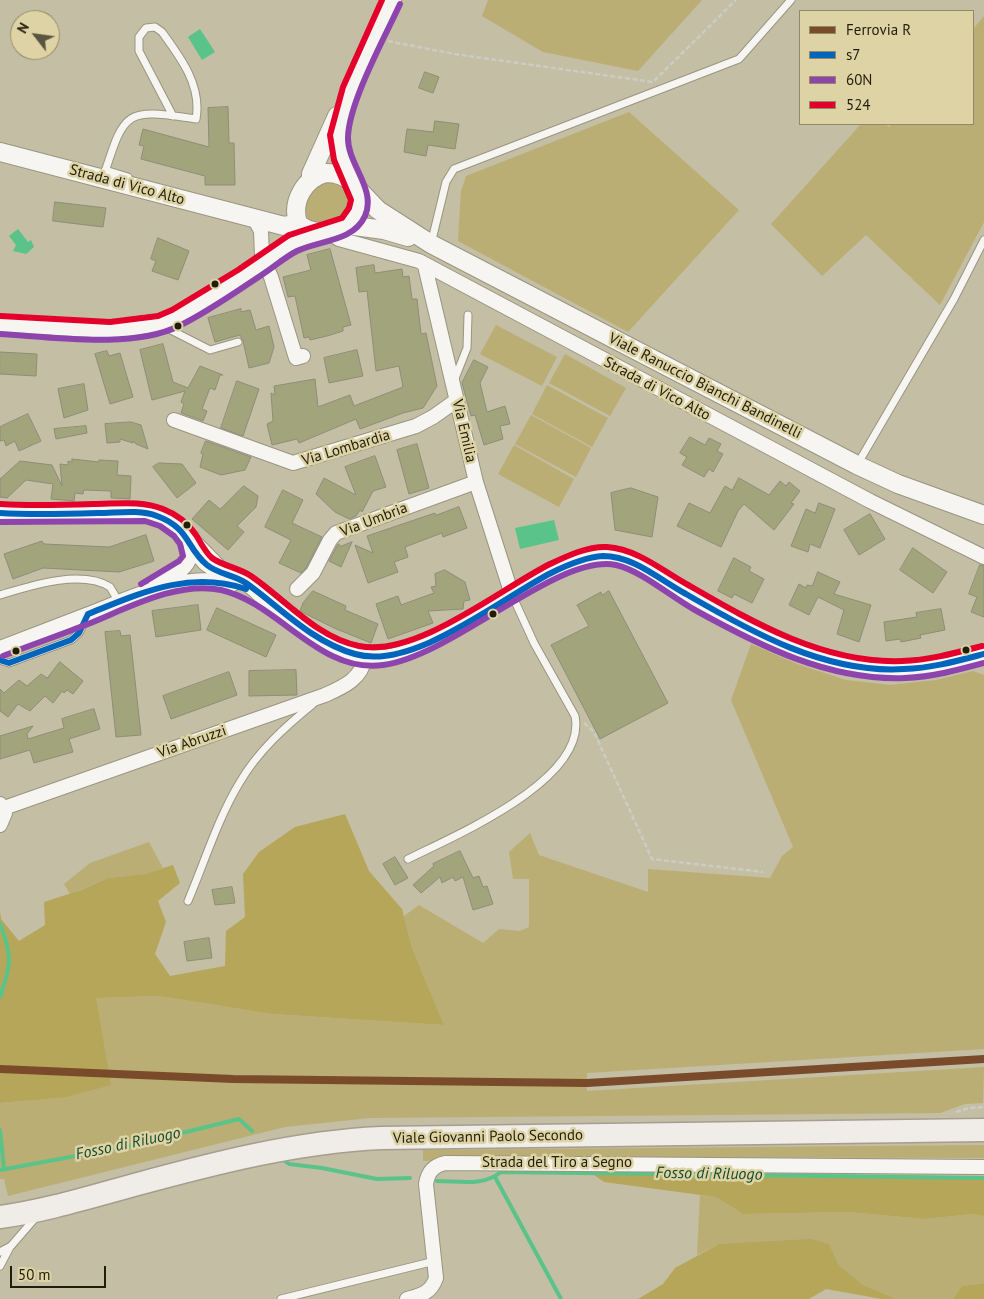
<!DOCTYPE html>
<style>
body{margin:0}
#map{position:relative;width:984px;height:1299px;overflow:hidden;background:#c3bea4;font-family:"PT Sans",sans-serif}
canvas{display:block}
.legend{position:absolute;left:799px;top:10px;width:175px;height:115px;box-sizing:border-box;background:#ddd3a4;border:1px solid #928a67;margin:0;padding:6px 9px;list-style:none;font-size:15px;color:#211d0b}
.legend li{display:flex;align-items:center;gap:10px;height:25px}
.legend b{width:25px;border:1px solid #928a67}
.north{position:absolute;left:10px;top:10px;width:50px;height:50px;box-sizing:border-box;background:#ddd3a4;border:1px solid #928a67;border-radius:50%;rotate:300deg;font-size:14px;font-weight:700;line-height:20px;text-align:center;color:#211d0b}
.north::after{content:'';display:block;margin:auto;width:18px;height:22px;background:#5a5541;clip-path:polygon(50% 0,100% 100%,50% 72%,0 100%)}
.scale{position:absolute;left:10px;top:1266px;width:96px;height:22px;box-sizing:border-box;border:2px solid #211d0b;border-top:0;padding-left:6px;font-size:15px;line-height:18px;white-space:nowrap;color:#211d0b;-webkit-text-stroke:4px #ddd3a4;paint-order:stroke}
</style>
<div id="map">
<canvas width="984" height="1299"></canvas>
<ul class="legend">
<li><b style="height:6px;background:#7a4b2a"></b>Ferrovia R</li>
<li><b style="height:6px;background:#0065bd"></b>s7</li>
<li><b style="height:6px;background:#8e44ad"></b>60N</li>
<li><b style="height:6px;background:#e4002b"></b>524</li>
</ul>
<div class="north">N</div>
<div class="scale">50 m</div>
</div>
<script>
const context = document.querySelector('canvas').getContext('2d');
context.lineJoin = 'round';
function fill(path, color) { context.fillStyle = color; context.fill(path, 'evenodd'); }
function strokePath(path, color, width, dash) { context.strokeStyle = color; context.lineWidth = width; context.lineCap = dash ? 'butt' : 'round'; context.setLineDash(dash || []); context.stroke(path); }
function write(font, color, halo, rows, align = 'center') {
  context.font = font + ' "PT Sans",sans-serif'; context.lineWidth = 5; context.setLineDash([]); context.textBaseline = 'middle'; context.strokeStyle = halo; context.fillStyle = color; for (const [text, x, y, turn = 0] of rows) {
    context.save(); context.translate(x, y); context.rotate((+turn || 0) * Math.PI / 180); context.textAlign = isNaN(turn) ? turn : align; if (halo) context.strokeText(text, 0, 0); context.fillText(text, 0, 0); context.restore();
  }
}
const green = new Path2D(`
 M488,0H702L638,71L543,52L482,16Z
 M984,16V222L940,305L866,235L822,276L771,224L861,124H885L889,127L891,124H973V29Z
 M629,112L739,210L628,332L458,241L461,191L466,176Z
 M341,178L355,205L340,223L310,224L304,208L313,185Z
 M496,325L557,357L542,386L480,354Z
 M565,354L626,388L610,416L549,383Z
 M547,385L608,418L592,447L532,414Z
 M531,415L591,448L576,477L515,444Z
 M514,445L574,479L559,507L498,474Z
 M751,644L797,664L846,680L890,685L936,680L973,671L984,675V1049L587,1073V1091L984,1067L983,1103L965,1104L940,1113L370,1118L285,1127L8,1196L4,1179H0V1103L31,1100L96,998L159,996L272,1014L444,1025L412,948L404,916L419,905L483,943L499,929L520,931L529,927V879H513L509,852L530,833L539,855L648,892V869L770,878L782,856L793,847L731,700Z
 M149,842L163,868L145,874L108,878L70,894L64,884L90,863Z
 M984,1145V1158L595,1157L423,1161V1150Z
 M700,1195L716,1197L743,1214L848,1212L925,1219L972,1214L984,1216V1283L962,1286L953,1299H896L863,1285L839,1265L829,1244L775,1242L719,1244L697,1255Z`);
const forest = new Path2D(`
 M345,814L369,871L402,909L412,948L444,1025L272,1014L159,996L96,998L111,1085L66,1097L0,1103V911L1,919L19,941L45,925L44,902L81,890L108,878L145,874L173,865L180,883L158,901L166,922L155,954L170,976L225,966L226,931L245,917L243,874L259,852L295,827Z
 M590,1172L984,1178V1216L972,1214L925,1219L848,1212L743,1214L716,1197L604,1182Z
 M811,1239L829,1244L839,1265L863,1285L896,1299H882L826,1289L809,1299H638L663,1284L675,1268L719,1244Z
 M984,1283V1299H953L962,1286Z`);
const water = new Path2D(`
 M200,29L215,52L202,60L188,37Z
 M18,229L28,242L31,240L34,247L26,254L13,251L16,245L9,236Z
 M554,520L559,540L520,549L515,528Z`);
const stream = new Path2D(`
 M0,924C13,956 11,965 0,997
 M0,1130L4,1169
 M285,1161L289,1164L322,1168L377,1179L410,1178
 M0,1170L129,1146L239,1119L252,1131
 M495,1177L561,1299
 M437,1181C460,1181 482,1187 501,1172L984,1178`);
const building = new Path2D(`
 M425,72L439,77L433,93L419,88Z
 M228,107L229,143H234L235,185H205V176L141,159L144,146L139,145L143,129L209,147L208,108Z
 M435,121L459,124L455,149L428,145L426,156L404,152L407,129L433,132Z
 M55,202L106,208L103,227L53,221Z
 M158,238L189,251L178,280L152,271L156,261L151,259Z
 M330,249L351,325L343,327V331L327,336L310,340L309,337L304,338L295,296L288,297L283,277L311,270L307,255Z
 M374,265L375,273L402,269L403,277L409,276L412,299H417L421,334L426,333L437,386L423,408L403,413L360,429L356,419L299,443L297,439L272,445L267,424L273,421L271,393L275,395L274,386L315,379L318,407L350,395L354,406L403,387L399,366L376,371L367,291L359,292L356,268Z
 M241,309V312L250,310L256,330L269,326L274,347L269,363L249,368L243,341L240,335L215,342L208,318Z
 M163,344L173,382L188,388L200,366L223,375H220L215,390L210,388L202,409L207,411L203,421L181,413L184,404L181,402L185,391L152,400L140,350Z
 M357,350L363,376L329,383L324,358Z
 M107,351L109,356L120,353L133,397L110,404L95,354Z
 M0,352L37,354L36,376L0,374Z
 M474,360L488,367L480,383L487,412L505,406L510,424L500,426L503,439L484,445L475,415L471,416L462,383Z
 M237,381L259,389L243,436L221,428Z
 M84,384L88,410L64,418L58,389Z
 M28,414L41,441L19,451L15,441L6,446L4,440L0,441V427Z
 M131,422L141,425L148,449L136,444L133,441V443L120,439V442L107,443L105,424Z
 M86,426L87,433L56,439L54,429Z
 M690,437L705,445L709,438L721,444L717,451L723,454L713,472L709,469L704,477L682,465L687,457L680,453Z
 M206,441L251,457L245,470L221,475L200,467L203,454L201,453Z
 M417,444L429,488L409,494L397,450Z
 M375,456L386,487L373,491L362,512L360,510L356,516L349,519L335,512L316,494L324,478L356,495L345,467Z
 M72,459L99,462V460L118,461L117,475L131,476L130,499L111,498V491L84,490L83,494L75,493L74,501L51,499L53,484L26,480L7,498L0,497V479L20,461L52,465L62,486L60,464L68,465V461L72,462Z
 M159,463L182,464L196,483L177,498L153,467Z
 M739,478L769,495L780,481L786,486L789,482L800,491L791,503L794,504L774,530L744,504L738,511L721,547L677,526L689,503L710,513L725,486L732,490Z
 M244,486L258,496L256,507L237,526L244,532L228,550L192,519L209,500L220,509Z
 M631,488L658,497L652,537L615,530L611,493Z
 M283,490L303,500L292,523L322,537L306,568L301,573L279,563L291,540L265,527Z
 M819,503L835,509L820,548L810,544L808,552L791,546L806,509L815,513Z
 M459,507L467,528L443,537L442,533L405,547L408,557L394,562L398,572L368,583L355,545L373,553L367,536L435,513L436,515Z
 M870,514L885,539L859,555L844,530Z
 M146,535L154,561L119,572L43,568L13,579L4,554L42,541L44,544L109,547Z
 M352,542L341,567L329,561L338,544L341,546Z
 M913,548L947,572L933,593L900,570Z
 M734,558L751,567L749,571L764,579L752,603L734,594L732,598L718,591Z
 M980,565L984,566V617L971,612L977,597L969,594Z
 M445,570L465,582L470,600L464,601L463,609L428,611L433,623L388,639L376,604L398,596L401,605L434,593L431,587L436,586L435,574Z
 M818,572L840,582L834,594L871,605L859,642L837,634L844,610L818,597L809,615L789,605L799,584L806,588L807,585L812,586Z
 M313,591L346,606L345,610L378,624L371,643L334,628L300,611L303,603Z
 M609,591L668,703L600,739L551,645L589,626L577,605L601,592L602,595Z
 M198,605L201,630L156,637L152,611Z
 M217,608L276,635L266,657L207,630Z
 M941,609L945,630L920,635L921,638L901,642L900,639L886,641L884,622L917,617L916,613Z
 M120,631L121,636L130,635L141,735L116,737L105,632Z
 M60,662L83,681L73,694L67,690L64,693L62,691L53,703L45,696L30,711L18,704L8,717L0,711V689L4,693L19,680L27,686L41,674L47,678Z
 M296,670L297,695L249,696V671Z
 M229,672L237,695L171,719L163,696Z
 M94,709L100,729L69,739L73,752L34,763L30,750L0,759V736L33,726L27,734L28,739L64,728L62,719Z
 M460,851L473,878L479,876L483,887L487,886L493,904L473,910L463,877L455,881L453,877L442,883L440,877L421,893L413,885L434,866L433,864Z
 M395,857L408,878L395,885L383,864Z
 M232,887L235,903L215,905L212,890Z
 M209,938L212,958L187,961L184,942Z`);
const path = new Path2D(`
 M388,41L454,54L653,82L736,0
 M584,723L594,732L652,859L763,872
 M956,1112L969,1108L984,1107`);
const service = new Path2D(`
 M105,170L128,177
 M103,178C125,110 124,108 196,119C202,86 181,58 162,32L155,27L146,28L139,37V51L173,116
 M431,244L446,182L454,169L739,59L791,0
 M161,325L210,350L238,342
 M454,381L467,348L468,315
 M857,465L954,299L984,240
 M191,533L229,572
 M0,595C30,586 81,569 110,587L119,602
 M0,660L9,663L71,640L79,633L88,615
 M408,859C454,836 588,780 575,716L534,643L512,595
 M188,901C205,861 218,818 240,782C258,751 286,726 313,704
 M0,1252L11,1246L37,1216
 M0,1266L10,1247
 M281,1299L435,1261`);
const minor = new Path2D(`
 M254,218L261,231L262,257L271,277L296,358L303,356
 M327,232L339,239L419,261L870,501L984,557
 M425,266L476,482L512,595
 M0,325L110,331L160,325L176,318L243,277L289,246L323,233
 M174,420L293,463L416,426L433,417L457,400
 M0,513L28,515L139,512C155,513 174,522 185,535C193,544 197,558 207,565C218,573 231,574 242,581C251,586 259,595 268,602C294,622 325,645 357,655C422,675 526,569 594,557C625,551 654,576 680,591C780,649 867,695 984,654
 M155,586C173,575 195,569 190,544
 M297,589L313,573L330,540L336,533L476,482
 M0,648C29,637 57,626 86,615C131,598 184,570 233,584
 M0,804L5,813L0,825
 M4,808L325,695C343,687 362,679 365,657
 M407,1299C421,1295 431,1293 436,1278L426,1184C428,1172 433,1166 445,1163L984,1167`);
const tertiary = new Path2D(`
 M0,152L284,226L298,223
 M326,173C375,174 366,236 319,232C311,231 304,229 298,223C291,201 305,178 326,173Z
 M311,179V174L337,116
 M350,180C345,166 339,151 339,136C342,95 375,38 392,0
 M356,187L378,210L431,244L857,465L898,484L984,515
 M347,225L384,230L408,237`);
const primary = new Path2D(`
 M0,1217C45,1211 90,1197 134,1185C215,1163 296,1142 381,1138L984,1130`);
const bus1 = new Path2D(`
 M0,513C33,515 65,514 98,513C117,513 139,509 157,516C190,528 186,548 207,565C218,574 234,575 246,583C281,608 312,642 355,654C413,671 500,599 551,573C567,565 585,557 603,556C634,556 660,580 686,594C751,632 826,674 904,669C932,668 957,661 984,654
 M0,660L9,663L71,640L79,633L88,614C141,593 189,570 246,589`);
const bus2 = new Path2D(`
 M0,334C51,337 133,349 179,326C208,312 236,292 263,274C274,267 285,257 297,251C320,240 353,242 365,216C377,189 347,164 348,137C349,102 385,37 400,4
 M0,522L145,521L160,526L174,536L180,544L183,556L179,561L141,584
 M3,656C31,645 60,635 88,624C128,608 177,581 221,590C279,603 319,674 383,665C453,656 558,553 616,565C642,571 671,597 695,610C760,646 829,681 905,678C932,677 958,670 984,663`);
const bus3 = new Path2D(`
 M0,316L110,322L158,316L172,310L238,270L289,235L342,218L349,208L351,200L334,160L330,135L343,87L382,0
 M1,504C31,506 62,505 93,504C116,504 141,500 163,509C176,514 188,523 196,535C201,543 205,552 212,558C223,566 239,568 251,576C285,599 317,638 359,646C416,658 500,589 550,564C567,556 588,546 607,547C638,549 664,572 690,586C754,623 825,664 902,661C930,660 955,653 982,646`);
const rail1 = new Path2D(`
 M0,1069L233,1079L587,1083L984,1059`);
const markers = [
 [215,284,4.5,"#211d0b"],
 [178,326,4.5,"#211d0b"],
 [187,525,4.5,"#211d0b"],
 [493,614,4.5,"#211d0b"],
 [966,650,4.5,"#211d0b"],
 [16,651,4.5,"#211d0b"]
];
const streetNames = [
 ["Strada di Vico Alto",127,185,15],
 ["Viale Ranuccio Bianchi Bandinelli",705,386,27],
 ["Strada di Vico Alto",657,389,28],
 ["Via Emilia",464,431,77],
 ["Via Lombardia",346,448,-17],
 ["Via Umbria",374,520,-21],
 ["Via Abruzzi",192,742,-19],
 ["Viale Giovanni Paolo Secondo",488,1137,-1],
 ["Strada del Tiro a Segno",557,1163]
];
const waterNames = [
 ["Fosso di Riluogo",128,1144,-12],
 ["Fosso di Riluogo",709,1174,1]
];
fill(green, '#baae74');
fill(forest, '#b5a65a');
fill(water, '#5ac389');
strokePath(stream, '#5ac389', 4);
fill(building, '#a2a47c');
strokePath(building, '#8e8d79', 1);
strokePath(service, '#999581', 9);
strokePath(minor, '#999581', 16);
strokePath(tertiary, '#999581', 20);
strokePath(primary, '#a69d8e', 25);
strokePath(path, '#cdccc3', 2.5, [5, 2.5]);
strokePath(service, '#f6f5f1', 7);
strokePath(minor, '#f6f5f1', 14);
strokePath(tertiary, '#f6f5f1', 18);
strokePath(primary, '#f0ece7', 22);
strokePath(bus1, '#0065bd', 6);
strokePath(bus2, '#8e44ad', 6);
strokePath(bus3, '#e4002b', 6);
strokePath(rail1, '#7a4b2a', 8);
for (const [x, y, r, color] of markers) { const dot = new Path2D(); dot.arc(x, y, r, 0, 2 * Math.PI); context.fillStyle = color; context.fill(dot); strokePath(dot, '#ddd3a4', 2); }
write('15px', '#211d0b', '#ddd3a4', streetNames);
write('italic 16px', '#114a2e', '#ddd3a4', waterNames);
</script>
